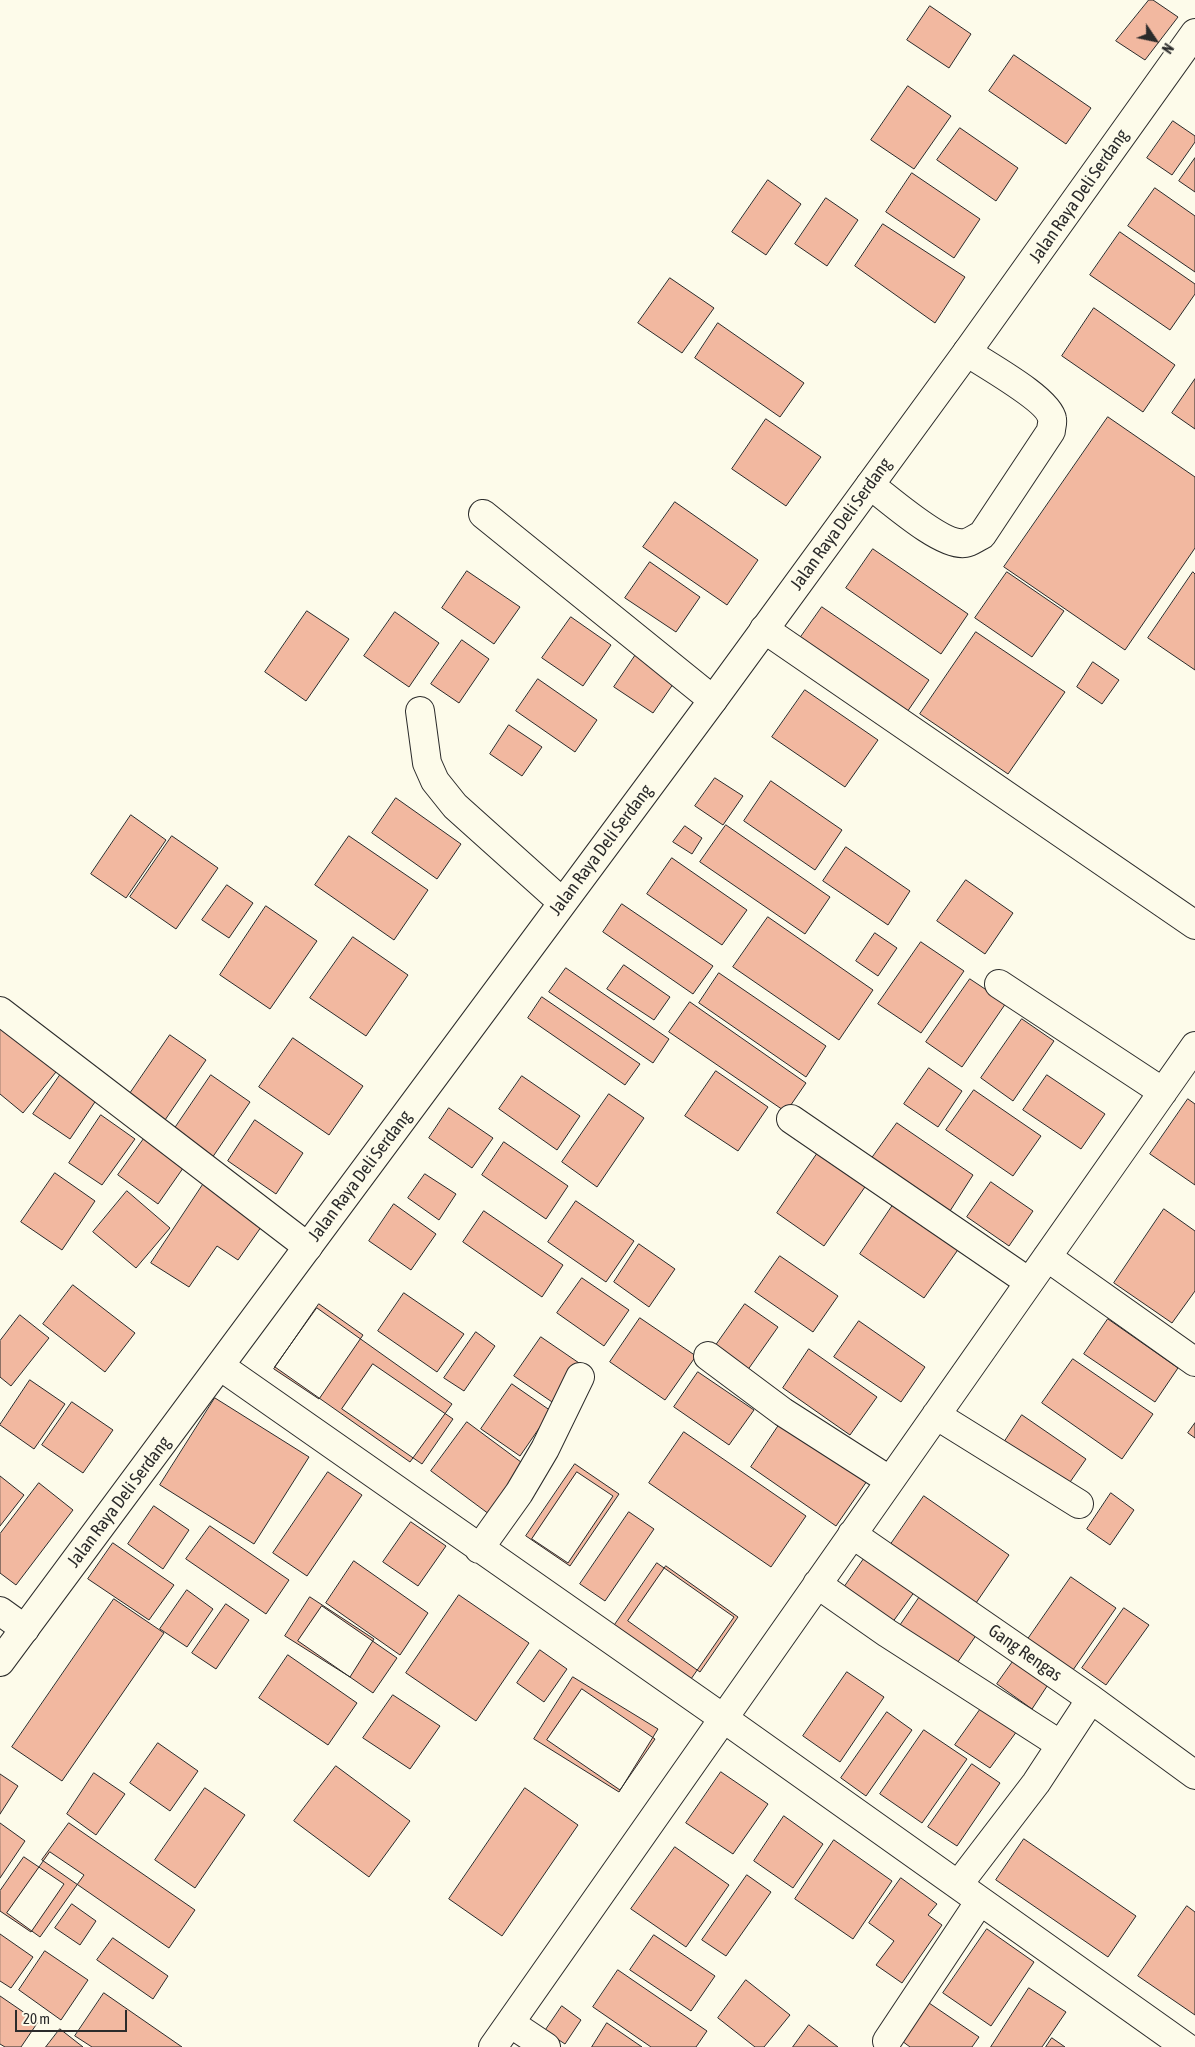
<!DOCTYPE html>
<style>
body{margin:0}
#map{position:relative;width:1195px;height:2047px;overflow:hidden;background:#fdfbea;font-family:"Asap Condensed",sans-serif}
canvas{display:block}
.north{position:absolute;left:1130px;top:15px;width:50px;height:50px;-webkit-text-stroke:4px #fdfbea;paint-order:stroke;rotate:124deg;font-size:14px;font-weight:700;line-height:20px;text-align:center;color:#2b2b2b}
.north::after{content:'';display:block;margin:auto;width:18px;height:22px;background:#2b2b2b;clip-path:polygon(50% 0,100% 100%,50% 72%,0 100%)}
.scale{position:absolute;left:15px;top:2010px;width:112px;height:22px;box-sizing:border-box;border:2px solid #2b2b2b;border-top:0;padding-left:6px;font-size:15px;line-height:18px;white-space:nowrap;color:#2b2b2b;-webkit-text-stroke:4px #fdfbea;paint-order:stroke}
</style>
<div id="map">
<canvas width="1195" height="2047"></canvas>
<div class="north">N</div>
<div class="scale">20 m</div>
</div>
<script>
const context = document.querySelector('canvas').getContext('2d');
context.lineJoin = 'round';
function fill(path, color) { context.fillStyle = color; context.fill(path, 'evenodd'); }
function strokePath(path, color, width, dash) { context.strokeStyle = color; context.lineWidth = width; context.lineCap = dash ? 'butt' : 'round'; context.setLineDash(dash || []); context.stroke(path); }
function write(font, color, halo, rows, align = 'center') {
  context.font = font + ' "Asap Condensed",sans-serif'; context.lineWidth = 4; context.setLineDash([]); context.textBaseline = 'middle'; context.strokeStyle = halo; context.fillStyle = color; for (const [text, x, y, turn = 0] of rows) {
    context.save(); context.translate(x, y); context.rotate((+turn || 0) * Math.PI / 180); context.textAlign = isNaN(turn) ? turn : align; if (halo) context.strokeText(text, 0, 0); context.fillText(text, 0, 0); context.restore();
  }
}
const building = new Path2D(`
 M1149,0H1153L1178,17L1145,60L1116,41Z
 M930,6L971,34L949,68L907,40Z
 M1014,55L1091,108L1066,144L989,91Z
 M908,86L951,116L914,169L871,140Z
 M1173,121L1195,136V142L1172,175L1147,158Z
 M960,128L1018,168L996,201L937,160Z
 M1195,158V192L1179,181Z
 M912,173L980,219L954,258L886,212Z
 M768,180L801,204L766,255L732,232Z
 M1155,188L1195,216V272L1128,226Z
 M826,198L858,220L827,266L795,244Z
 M883,224L965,277L935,323L855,266Z
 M1120,232L1195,284V294L1170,330L1090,275Z
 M670,278L714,308L682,353L638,323Z
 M1094,308L1175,365L1143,412L1062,356Z
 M718,323L804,383L780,417L695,358Z
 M1195,379V429L1172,413Z
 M1108,417L1195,477V548L1125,650L1004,567Z
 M766,419L821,457L786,506L732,469Z
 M675,502L758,560L727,605L643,547Z
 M873,549L968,614L941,654L846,588Z
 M650,562L700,597L676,632L625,598Z
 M467,571L520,607L494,644L442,608Z
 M1007,572L1064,611L1032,657L975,618Z
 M1193,572L1195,574V670L1148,638Z
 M822,607L929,680L905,715L798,641Z
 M307,611L349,639L306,701L265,672Z
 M395,612L439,643L409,687L364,656Z
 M571,617L611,645L583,686L542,658Z
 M976,632L1065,692L1008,774L920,714Z
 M462,640L489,659L459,703L431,684Z
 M639,650L678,677L653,713L614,687Z
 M1093,662L1119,680L1102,704L1077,687Z
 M538,679L597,720L575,752L516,711Z
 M805,690L878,740L845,787L772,737Z
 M509,725L542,747L522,776L490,754Z
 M715,778L743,796L723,825L695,806Z
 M771,781L842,830L815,870L744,821Z
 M396,798L461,844L437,879L372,833Z
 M131,815L166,840L126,898L91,874Z
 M726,825L830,897L805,934L700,862Z
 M685,826L702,838L692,854L673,842Z
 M172,836L218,868L176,929L130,897Z
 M349,836L428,890L394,940L315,885Z
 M846,847L910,891L888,925L823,881Z
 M672,858L747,910L722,945L647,894Z
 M966,880L1013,913L985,954L937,921Z
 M227,885L253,903L229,938L202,920Z
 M622,904L713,966L693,994L603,932Z
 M266,906L317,941L270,1009L220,975Z
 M768,917L873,990L839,1040L733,967Z
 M875,933L897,948L878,976L856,961Z
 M353,937L408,975L366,1036L310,998Z
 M921,942L964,971L921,1033L878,1004Z
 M624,965L670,997L654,1020L607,989Z
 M566,968L669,1039L653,1063L549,992Z
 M719,973L826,1046L806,1077L699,1003Z
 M970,979L1006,1003L962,1067L926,1042Z
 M542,997L640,1064L625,1085L528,1018Z
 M690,1002L806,1083L786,1112L669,1032Z
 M0,1019L60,1067L23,1113L0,1094Z
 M1022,1019L1054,1041L1013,1101L981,1078Z
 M170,1035L206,1060L165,1120L129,1095Z
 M293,1038L363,1086L329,1135L259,1087Z
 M65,1068L101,1093L70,1139L33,1114Z
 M929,1068L962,1091L938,1127L904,1104Z
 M716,1071L768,1107L738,1151L685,1116Z
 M211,1075L250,1102L212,1158L173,1131Z
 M1047,1075L1105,1114L1081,1149L1023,1110Z
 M522,1076L580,1116L557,1150L499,1109Z
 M974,1090L1041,1136L1013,1176L946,1130Z
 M609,1094L644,1118L597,1187L562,1162Z
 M1188,1099L1195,1104V1185L1150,1154Z
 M449,1108L493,1138L472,1168L429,1138Z
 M101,1115L135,1139L102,1185L69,1163Z
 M255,1120L303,1153L276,1194L228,1161Z
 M897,1123L973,1175L950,1211L872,1158Z
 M148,1133L188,1161L158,1204L118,1175Z
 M504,1142L568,1186L546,1219L482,1175Z
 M819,1151L867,1184L824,1246L777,1213Z
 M55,1173L95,1201L62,1250L21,1222Z
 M425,1174L456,1194L439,1220L408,1198Z
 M206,1180L266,1220L238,1260L217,1246L189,1287L151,1263Z
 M991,1182L1033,1211L1009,1246L967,1217Z
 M127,1191L170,1228L136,1268L93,1232Z
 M897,1199L962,1244L924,1298L860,1254Z
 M576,1201L634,1241L606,1282L548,1242Z
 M394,1204L436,1234L411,1270L369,1241Z
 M1164,1209L1195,1231V1291L1172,1323L1114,1283Z
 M484,1211L563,1265L542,1297L463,1242Z
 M639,1244L675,1269L649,1307L614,1282Z
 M780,1256L838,1296L813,1332L755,1292Z
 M582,1278L629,1310L604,1346L557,1313Z
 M73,1285L135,1333L105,1372L43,1324Z
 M404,1293L464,1334L437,1372L378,1331Z
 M319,1304L363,1335L319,1399L274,1369Z
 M745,1304L778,1327L747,1371L714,1348Z
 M317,1308L452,1404L410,1462L275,1367Z
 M20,1315L49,1338L11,1386L0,1377V1341Z
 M640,1318L696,1356L665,1400L610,1362Z
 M1108,1319L1178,1368L1155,1402L1084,1354Z
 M859,1321L925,1367L901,1402L834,1357Z
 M476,1332L495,1346L464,1391L444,1378Z
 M541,1337L582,1365L555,1404L514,1376Z
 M809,1349L877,1397L850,1435L783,1388Z
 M1073,1359L1153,1414L1122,1459L1042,1403Z
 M373,1364L453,1419L422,1464L342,1409Z
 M698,1372L754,1410L729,1445L674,1407Z
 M30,1380L65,1404L34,1449L0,1425Z
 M512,1384L551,1411L520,1456L481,1429Z
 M215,1398L309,1457L254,1544L160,1485Z
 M72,1402L113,1430L83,1473L42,1445Z
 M1022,1415L1086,1459L1068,1485L1005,1441Z
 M467,1422L529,1468L493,1517L431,1471Z
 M781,1422L867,1481L836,1526L751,1467Z
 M1195,1423V1438L1188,1433Z
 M684,1432L806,1516L771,1567L649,1483Z
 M575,1464L619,1494L570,1566L526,1536Z
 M328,1472L362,1495L307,1576L273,1553Z
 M577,1472L613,1496L568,1563L532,1539Z
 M0,1476L24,1495L0,1526Z
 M39,1483L73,1510L16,1585L0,1573V1534Z
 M1111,1493L1134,1510L1110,1545L1087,1529Z
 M924,1496L1009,1555L976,1603L891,1544Z
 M154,1506L189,1530L163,1569L128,1544Z
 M629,1512L654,1529L605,1601L580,1584Z
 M411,1522L446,1546L418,1586L383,1562Z
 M210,1526L289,1580L266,1614L186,1559Z
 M113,1543L174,1585L149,1620L88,1579Z
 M870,1550L920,1584L892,1623L843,1589Z
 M354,1561L428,1613L400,1655L326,1603Z
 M657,1563L734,1617L691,1679L614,1626Z
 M666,1566L738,1617L700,1672L628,1621Z
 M1071,1577L1116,1608L1073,1670L1028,1639Z
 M187,1590L213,1609L187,1647L160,1629Z
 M923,1592L979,1631L953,1669L897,1630Z
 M459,1595L529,1643L476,1721L406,1673Z
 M310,1597L374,1639L350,1677L285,1636Z
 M114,1599L164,1633L62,1781L12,1747Z
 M226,1604L249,1620L216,1669L192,1653Z
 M322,1606L397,1658L373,1693L298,1641Z
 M1124,1608L1149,1625L1106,1685L1082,1668Z
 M540,1650L567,1669L544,1702L517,1683Z
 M1019,1653L1053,1677L1032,1709L997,1684Z
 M288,1655L357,1703L328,1745L259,1698Z
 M847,1672L884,1697L840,1762L803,1736Z
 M573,1677L658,1729L619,1792L534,1739Z
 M582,1689L655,1739L620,1790L547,1740Z
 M393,1695L440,1726L410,1769L363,1738Z
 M982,1707L1017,1731L990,1768L955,1745Z
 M887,1712L912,1730L866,1796L841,1778Z
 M924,1730L967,1759L922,1823L880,1794Z
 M158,1743L198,1771L170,1811L130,1783Z
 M972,1764L1000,1783L957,1846L928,1827Z
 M336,1766L410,1821L369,1877L294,1821Z
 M721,1772L768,1804L733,1854L686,1823Z
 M94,1773L125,1794L96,1835L67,1814Z
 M0,1774L18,1786L0,1814Z
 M205,1788L245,1815L195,1888L155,1860Z
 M525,1788L578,1825L502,1936L449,1899Z
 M784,1816L823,1844L793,1888L754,1861Z
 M0,1823L25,1841L0,1878Z
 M69,1823L195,1910L169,1948L42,1860Z
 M1024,1839L1136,1916L1108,1957L996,1880Z
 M834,1840L892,1881L853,1939L795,1899Z
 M675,1847L729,1885L686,1947L631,1909Z
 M50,1852L84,1875L40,1937L7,1913Z
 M24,1857L64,1884L31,1932L0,1911V1891Z
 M747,1875L771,1892L726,1956L702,1940Z
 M901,1878L937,1904L928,1915L942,1925L902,1983L876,1965L894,1941L869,1923Z
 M72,1904L96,1921L80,1945L55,1928Z
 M1187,1906L1195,1912V2015L1138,1976Z
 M987,1929L1034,1962L991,2026L943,1993Z
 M0,1934L33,1957L11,1988L0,1981Z
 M654,1935L715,1976L691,2011L630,1970Z
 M113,1938L168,1976L153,1999L97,1960Z
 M45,1951L88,1980L61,2020L19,1990Z
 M618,1970L707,2031L696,2047H651L593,2007Z
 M746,1980L790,2015L764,2047H755L718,2018Z
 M1029,1988L1066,2012L1042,2047H991Z
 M104,1993L182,2047H92L75,2036Z
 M0,1996L38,2022L21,2047H5L0,2044Z
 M929,2003L979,2037L972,2047H910L902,2041Z
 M562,2006L581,2020L565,2044L545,2031Z
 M607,2023L642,2047H592Z
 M809,2025L838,2047H793Z
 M60,2029L83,2047H46Z
 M1052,2038L1065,2047H1046Z`);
const minor = new Path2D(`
 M870,485C889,499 942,547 965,543C971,542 977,537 982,535L1051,431C1051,427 1053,422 1052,419C1049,399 984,364 967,352
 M483,514L713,700
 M764,629L1195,925
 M420,711L427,763L435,781L455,806L562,902
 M999,984L1163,1092
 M0,1011L308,1247
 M791,1119L1029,1282
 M1047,1257L1195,1362
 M708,1356L783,1412L889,1480
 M220,1366L723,1718L1186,2047
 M936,1415L1079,1504
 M852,1534L1091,1699L1195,1775
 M479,1549L519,1493L545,1449L580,1377
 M817,1584L887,1633L1061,1745
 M0,1611L25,1629
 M958,1885L1036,1783L1091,1699
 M510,2023L546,2047
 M887,2041L980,1901
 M493,2047L1195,1046`);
const major = new Path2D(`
 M0,1662L713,700L967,352L1195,33`);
const streetNames = [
 ["Jalan Raya Deli Serdang",1079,196,-55],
 ["Jalan Raya Deli Serdang",841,524,-54],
 ["Jalan Raya Deli Serdang",601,850,-53],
 ["Jalan Raya Deli Serdang",360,1176,-53],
 ["Jalan Raya Deli Serdang",119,1502,-53],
 ["Gang Rengas",1025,1653,35]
];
fill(building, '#f2b8a0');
strokePath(building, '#2b2b2b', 1);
strokePath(minor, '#2b2b2b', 30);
strokePath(major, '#2b2b2b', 30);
strokePath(minor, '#fdfbea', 28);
strokePath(major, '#fdfbea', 28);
write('18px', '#2b2b2b', '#fdfbea', streetNames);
</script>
